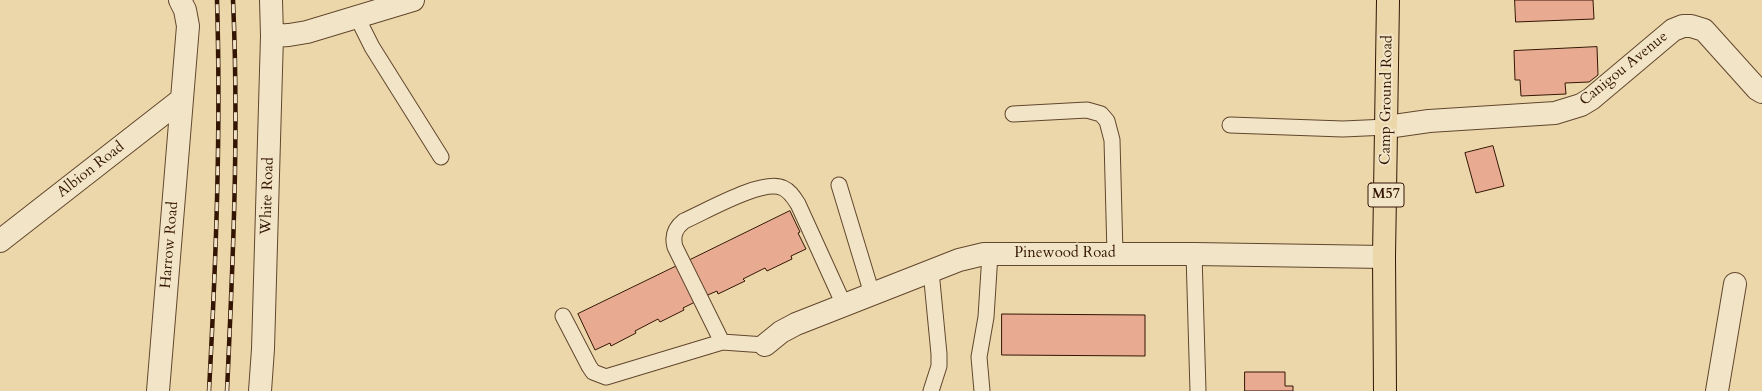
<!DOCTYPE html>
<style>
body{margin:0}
canvas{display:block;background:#ebd7a9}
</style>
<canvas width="1762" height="391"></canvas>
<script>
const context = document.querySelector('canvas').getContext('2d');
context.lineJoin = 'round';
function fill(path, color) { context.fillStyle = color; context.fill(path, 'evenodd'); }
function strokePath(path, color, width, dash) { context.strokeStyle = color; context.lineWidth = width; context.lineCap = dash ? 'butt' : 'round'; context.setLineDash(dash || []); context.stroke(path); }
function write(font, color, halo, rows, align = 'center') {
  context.font = font + ' Cardo,serif'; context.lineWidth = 4; context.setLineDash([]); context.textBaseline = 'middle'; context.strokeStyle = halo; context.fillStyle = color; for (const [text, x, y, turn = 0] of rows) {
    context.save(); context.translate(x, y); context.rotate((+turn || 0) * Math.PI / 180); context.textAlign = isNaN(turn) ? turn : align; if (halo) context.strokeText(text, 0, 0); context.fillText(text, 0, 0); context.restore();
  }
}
const building = new Path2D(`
 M1515,0H1593L1594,19L1516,22Z
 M1597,47L1598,75L1589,82L1565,83L1566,94L1521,96L1520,80H1515L1514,51Z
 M1493,146L1504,186L1476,193L1465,153Z
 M790,211L800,232L798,233L806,249L791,256L792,259L767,271L765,268L743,279L745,281L718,294L717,291L703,297L686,262Z
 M681,264L699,300L683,308L684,310L660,322L658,319L635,331L636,333L611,346L610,343L595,350L578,314Z
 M1002,314L1145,315V356L1002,355Z
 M1245,372H1285V386H1293V391H1245Z`);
const lane = new Path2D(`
 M357,17L372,47L441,157
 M1013,114L1087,110L1101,114L1107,121L1112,140L1115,254
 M1230,125L1343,129L1387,127
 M839,185L872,294
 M1194,254L1198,391
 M563,316L589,366L593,372L606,377L722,342L675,247C672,236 675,228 684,221C705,212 763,178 783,188C790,191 794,198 798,204L844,305
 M722,342L765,345
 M931,391L939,366V354L931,271
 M982,391L979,357L986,317L990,254`);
const street = new Path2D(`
 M272,36L289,35L307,32L413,0
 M1387,127L1429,121L1555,113L1581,105L1591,99L1673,30L1683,26H1691L1704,30L1757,89L1762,92
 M0,241L182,99
 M765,345L781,332L796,324L959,260L984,254H1194L1384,257
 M158,391L188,26L185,10L180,0
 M260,391L263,349L272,36L271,0
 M1717,391L1735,284`);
const primary = new Path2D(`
 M1385,391L1384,257L1388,0`);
const rail = new Path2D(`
 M209,391C216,260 221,131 217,0
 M227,391C233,261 239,130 233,0`);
const shields = [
 [1386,195,36]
];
const shieldNames = [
 ["M57",1386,195]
];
const streetNames = [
 ["Canigou Avenue",1624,69,-39],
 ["Camp Ground Road",1387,100,-89],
 ["Albion Road",91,170,-38],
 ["White Road",268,196,-88],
 ["Harrow Road",170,245,-85],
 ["Pinewood Road",1065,254]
];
fill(building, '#e8ab92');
strokePath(building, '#341504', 1);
strokePath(lane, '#62462d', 17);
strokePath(street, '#62462d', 24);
strokePath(primary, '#341504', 24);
strokePath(lane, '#f2e5c7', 15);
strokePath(street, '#f2e5c7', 22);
strokePath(primary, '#ebd7a9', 22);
strokePath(rail, '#341504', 4.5);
strokePath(rail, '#f2e5c7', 3, [9]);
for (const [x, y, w] of shields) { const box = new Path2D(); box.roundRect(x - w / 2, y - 12, w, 24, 3); context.fillStyle = '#f2e5c7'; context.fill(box); strokePath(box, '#341504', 1); }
write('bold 14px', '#341504', null, shieldNames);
write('15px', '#341504', '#f2e5c7', streetNames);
</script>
